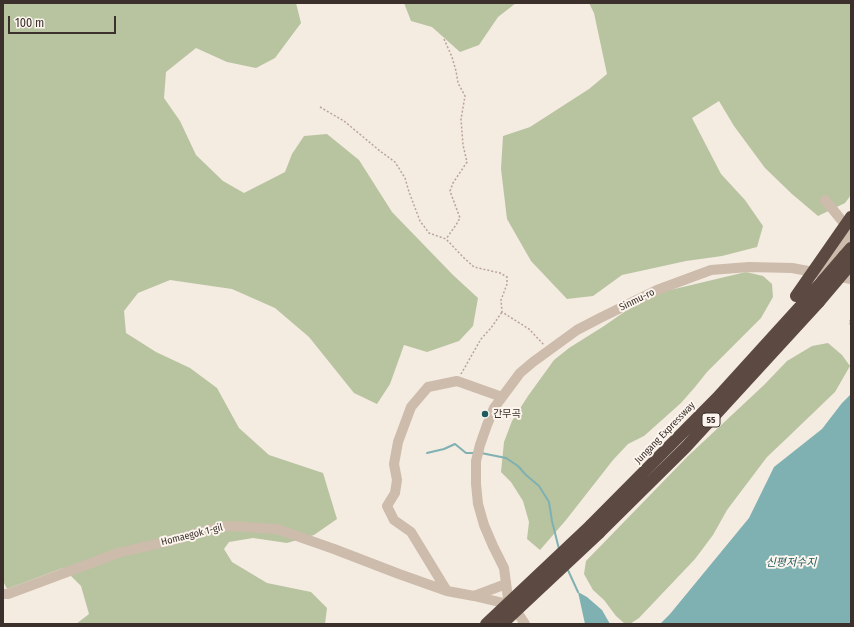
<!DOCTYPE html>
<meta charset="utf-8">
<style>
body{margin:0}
#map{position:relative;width:854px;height:627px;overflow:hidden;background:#f4ebe1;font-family:"Fira Sans Condensed",sans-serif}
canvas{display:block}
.frame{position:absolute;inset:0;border:4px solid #3b302b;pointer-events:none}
.scale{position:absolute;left:8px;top:16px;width:108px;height:18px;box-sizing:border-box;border:2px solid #3b302b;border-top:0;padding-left:5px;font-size:12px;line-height:14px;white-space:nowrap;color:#3b302b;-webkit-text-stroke:3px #fbf5ee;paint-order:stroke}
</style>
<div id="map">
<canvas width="854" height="627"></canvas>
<div class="frame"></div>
<div class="scale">100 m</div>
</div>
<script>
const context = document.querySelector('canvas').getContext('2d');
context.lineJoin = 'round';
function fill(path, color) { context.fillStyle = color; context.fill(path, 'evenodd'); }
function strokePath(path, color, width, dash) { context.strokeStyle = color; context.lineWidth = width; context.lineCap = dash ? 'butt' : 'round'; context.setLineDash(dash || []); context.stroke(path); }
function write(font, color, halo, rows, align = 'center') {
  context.font = font + ' "Fira Sans Condensed","Noto Sans KR",sans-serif'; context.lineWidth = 4; context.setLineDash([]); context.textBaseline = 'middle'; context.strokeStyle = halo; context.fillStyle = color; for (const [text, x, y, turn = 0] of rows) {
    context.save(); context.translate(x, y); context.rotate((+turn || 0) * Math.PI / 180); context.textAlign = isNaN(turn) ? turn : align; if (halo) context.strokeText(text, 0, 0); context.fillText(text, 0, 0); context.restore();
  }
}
const green = new Path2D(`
 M3,3H296L301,23L275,58L256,68L227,62L196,48L166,72L164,98L180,121L196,155L223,181L244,193L285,172L292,154L304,136L327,134L359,160L392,212L453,275L478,298L473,326L459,341L427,352L404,345L390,384L377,404L354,393L309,337L275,308L232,289L170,280L138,293L124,311L126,333L156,352L190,368L217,388L239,428L269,455L323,473L337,519L314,535L287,543L253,538L229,542L224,549L232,562L267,583L311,592L327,608L325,624H76L89,614L81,586L63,568L7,589L3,581Z
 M404,3H516L498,17L479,45L460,52L432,27L411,21Z
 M589,3H851V195L845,203L818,216L792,194L765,168L734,126L719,101L692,118L721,174L745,200L763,226L757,247L722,256L686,261L622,275L593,296L567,299L531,261L507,219L501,169L503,136L530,127L589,89L607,74L594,13Z
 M746,272L763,276L772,284L773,297L761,318L707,372L695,387L681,403L644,436L628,444L613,460L566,520L540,550L527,539L529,522L523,501L511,482L501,472L504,442L512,421L528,396L554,360L569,348L604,326L640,301L666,291Z
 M828,343L842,355L850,366L835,392L785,440L767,457L727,510L713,535L695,559L639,618L630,624H625L616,616L604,600L593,590L584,574L586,561L688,456L764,385L787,361L812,346Z`);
const water = new Path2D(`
 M851,394V622L849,624H660L670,614L749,518L774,467L822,429L842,403Z
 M578,592L587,597L602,610L610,624H585Z`);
const stream = new Path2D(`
 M427,453L444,449L455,444L466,453H475
 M481,453L506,458L518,466L526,475L539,486L549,502L552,521L559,549
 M567,568L578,592`);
const path = new Path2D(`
 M444,39L452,57L456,71L458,83L465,96L461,119L463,145L467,162L453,183L450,191L460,218L456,225L446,239
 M320,107L344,121L380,151L395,162L405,178L409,192L420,221L429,233L446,239L463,257L474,267L500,273L507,277V284L501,300L502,312L529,329L544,345
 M851,320L849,322L851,325
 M850,366L851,364
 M461,374L481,339L491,328L502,312`);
const minor = new Path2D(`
 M825,200L848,228L849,238L844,246L835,254L829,262L825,274
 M447,591L411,532L394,520L387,506L395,493L397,480L394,464L398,442L411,407L428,387L457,381L502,397
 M3,594H8L118,553L174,540L215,528L230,526L277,529L334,549L399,574L447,591L474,596L512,605
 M474,596L506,584
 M525,624L508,598L504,568L493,546L484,525L478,504L476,484V461L480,445L487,425L494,408L520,373L533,362L577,330L600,318L657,290L711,270L749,267L792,268L851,279`);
const highway = new Path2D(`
 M844,256L851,248
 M591,525L717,398L806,300
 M599,533L686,447L819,302`);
const highwayBridge = new Path2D(`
 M796,296L851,217
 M806,300L844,256
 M819,302L851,264
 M486,624L591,525
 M502,624L599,533`);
const markers = [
 [485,414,4,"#1f5a5e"]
];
const shields = [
 [711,420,18]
];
const shieldNames = [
 ["55",711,420]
];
const streetNames = [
 ["Sinmu-ro",637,300,-26],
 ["Jungang Expressway",665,433,-46],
 ["Homaegok 1-gil",192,535,-14]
];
const poiNames = [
 ["간무곡",493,414]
];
const waterNames = [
 ["신평저수지",791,563]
];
fill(green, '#b8c4a0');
fill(water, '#7fb0b2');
strokePath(stream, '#7fb0b2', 2);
strokePath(path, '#b9a596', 1.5, [2, 2]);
strokePath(minor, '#cdbbac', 10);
strokePath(highway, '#5c4a42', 12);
strokePath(highwayBridge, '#5c4a42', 12);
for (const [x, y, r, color] of markers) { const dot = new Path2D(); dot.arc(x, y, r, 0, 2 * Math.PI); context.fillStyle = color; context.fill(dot); strokePath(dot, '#fbf5ee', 1.5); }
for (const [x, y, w] of shields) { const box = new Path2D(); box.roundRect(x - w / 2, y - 7, w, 14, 3); context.fillStyle = '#fbf5ee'; context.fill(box); strokePath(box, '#3b302b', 1); }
write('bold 9px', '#3b302b', null, shieldNames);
write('10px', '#3b302b', '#fbf5ee', streetNames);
write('10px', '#3b302b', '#fbf5ee', poiNames, 'left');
write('italic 11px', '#1f5a5e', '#fbf5ee', waterNames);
</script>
